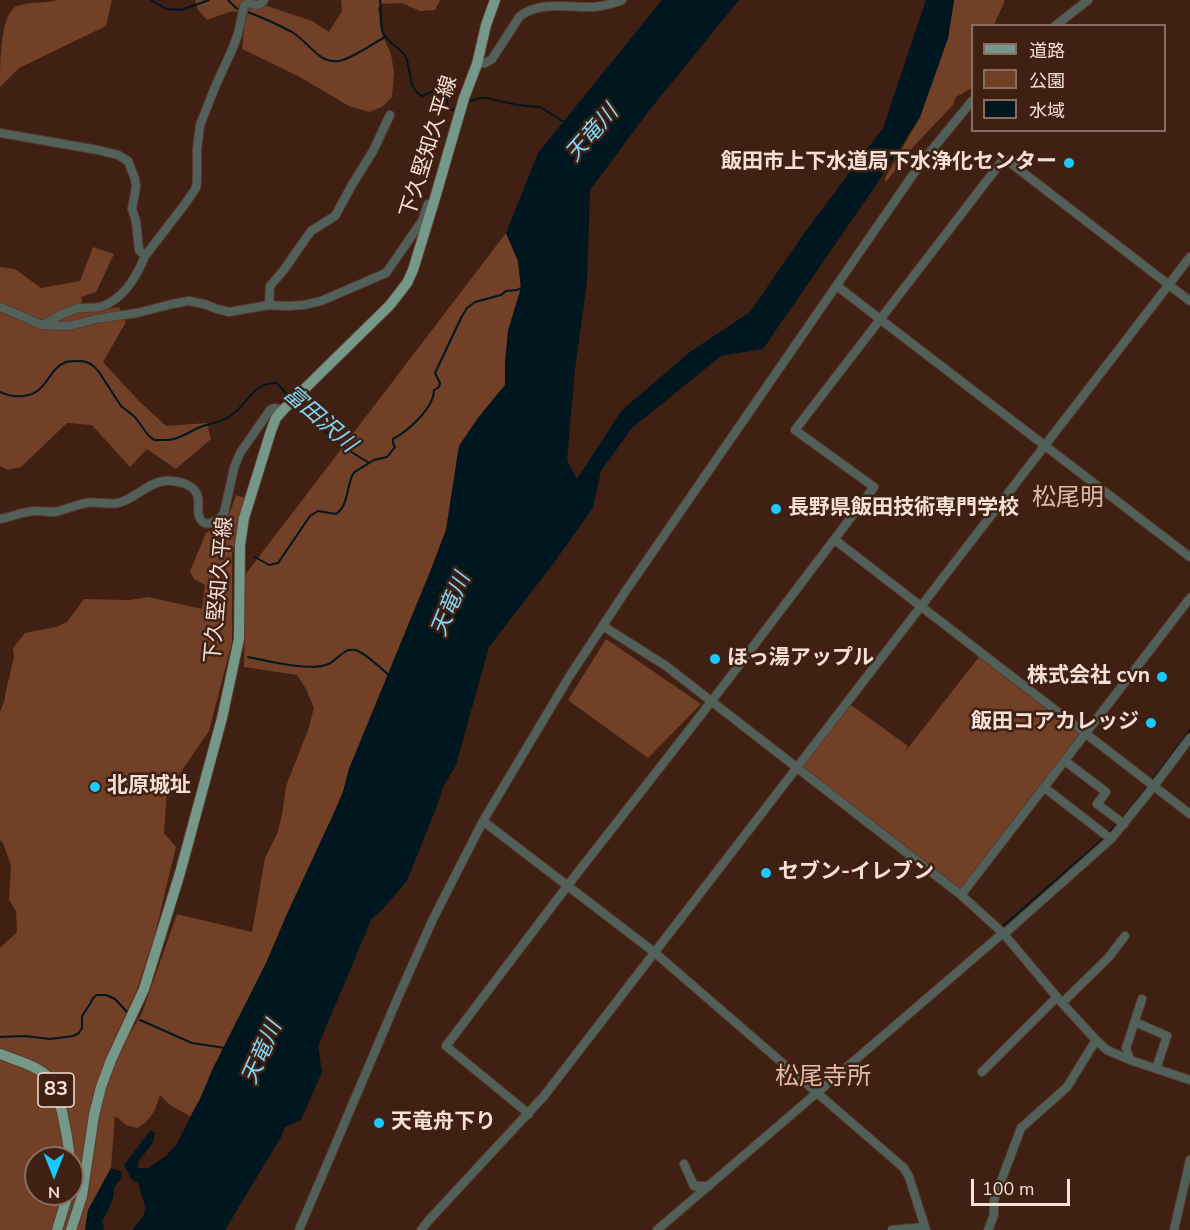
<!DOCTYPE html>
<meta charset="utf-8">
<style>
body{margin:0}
#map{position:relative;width:1190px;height:1230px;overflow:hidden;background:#3f2012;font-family:"Nunito Sans","Noto Sans JP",sans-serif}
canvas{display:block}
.legend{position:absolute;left:971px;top:24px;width:195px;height:108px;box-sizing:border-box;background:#3f2012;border:2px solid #886d61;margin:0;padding:8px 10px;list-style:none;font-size:18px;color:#f5e0d7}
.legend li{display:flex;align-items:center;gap:12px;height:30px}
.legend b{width:30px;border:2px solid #886d61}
.north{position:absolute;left:24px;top:1146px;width:60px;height:60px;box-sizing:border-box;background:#3f2012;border:2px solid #886d61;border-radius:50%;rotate:180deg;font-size:16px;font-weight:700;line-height:24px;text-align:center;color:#f5e0d7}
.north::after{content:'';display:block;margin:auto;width:21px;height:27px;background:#1acafc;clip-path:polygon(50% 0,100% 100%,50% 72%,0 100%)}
.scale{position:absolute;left:971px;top:1179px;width:99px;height:27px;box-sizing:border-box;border:3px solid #f5e0d7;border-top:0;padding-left:8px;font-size:18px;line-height:21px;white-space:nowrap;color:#f5e0d7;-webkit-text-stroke:4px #3f2012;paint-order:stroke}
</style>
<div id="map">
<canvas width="1190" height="1230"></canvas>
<ul class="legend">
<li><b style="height:8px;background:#759888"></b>道路</li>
<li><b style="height:16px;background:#723f27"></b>公園</li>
<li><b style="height:16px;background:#001720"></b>水域</li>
</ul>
<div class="north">N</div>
<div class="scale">100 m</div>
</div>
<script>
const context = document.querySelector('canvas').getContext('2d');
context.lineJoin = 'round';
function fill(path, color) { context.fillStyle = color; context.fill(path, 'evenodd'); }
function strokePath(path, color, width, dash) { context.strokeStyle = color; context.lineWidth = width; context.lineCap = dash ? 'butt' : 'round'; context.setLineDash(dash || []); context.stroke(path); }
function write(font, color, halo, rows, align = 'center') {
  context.font = font + ' "Nunito Sans","Noto Sans JP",sans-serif'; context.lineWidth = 5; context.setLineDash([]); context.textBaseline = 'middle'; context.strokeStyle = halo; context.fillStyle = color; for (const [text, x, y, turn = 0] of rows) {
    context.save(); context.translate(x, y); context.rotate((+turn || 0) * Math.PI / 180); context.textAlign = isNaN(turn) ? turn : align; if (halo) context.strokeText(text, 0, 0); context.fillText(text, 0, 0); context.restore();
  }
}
const green = new Path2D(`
 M57,0H112L106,26L19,68L0,87C0,66 0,17 15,7C26,1 45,4 57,0Z
 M195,0H264V5L312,21L329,32L342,11L341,0H440L435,10L420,11L402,3L381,4L378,8L383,36L391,54L394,72L392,97L382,107L369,112L349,106L298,76L242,49L246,11L229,12L207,20L198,10Z
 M954,0H1005L994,25L972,26V85L970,89L956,97L953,105L914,146L886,182L885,178L920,117L948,38Z
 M506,233L518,261L521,288L508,331L505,363V385L478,418L459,446L446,530L430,572L349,769L343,792L333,815L287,914L267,961L200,1099L190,1116L170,1105L160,1095C156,1109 151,1121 137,1128L126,1125L115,1116L111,1168L88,1210L85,1230H0V948L17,932L16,911L9,900L11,865L3,843L0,840V712L5,699V695L14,657L13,648L25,633L56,627L67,622L84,599L130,600L148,597L202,609L205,585L194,579L190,571L206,533C229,522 228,518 236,495L245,498L232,555V642L209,731L167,792L164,833L176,847L153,942L136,992L107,1055L121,1049L142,1013L177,914L252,932L265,858L277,834L282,815L286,786L308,730L314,708L306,689L297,675L244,667L245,575ZM36,1158H72V1194H36Z
 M93,247L114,254L96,292L81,297L84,313L119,307L126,322L103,362L138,400L166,426L207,423L211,439L176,469L147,449L130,467L92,425L67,423L21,467L8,470L0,466V267L15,269L41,288L80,281Z
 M606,639L701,704L648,758L568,700Z
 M979,657L1080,735L962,890L804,769V764L851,705L908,746L904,753Z`);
const water = new Path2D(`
 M662,0H739L648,112L590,190L587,282L575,369L567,460L577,479L621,411L690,352L750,312L805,232L883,128L926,0H954L948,38L920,117L874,188L763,349L721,356L632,428L601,471L593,508L553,564L489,647L456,765L443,787L437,806L407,881L379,913L372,918L318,1046L322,1072L301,1120L285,1127L281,1137L225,1230H132C135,1225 142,1219 144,1214C148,1204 139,1194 139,1184L131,1179L124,1165L150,1131L155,1132L153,1142L139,1161L138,1168H148L166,1156L176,1145L200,1099L213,1068L267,961L287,914L333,815L343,792L349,769L430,572L446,530L459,446L478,418L505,385V363L508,331L521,288L518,261L506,233L538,153Z
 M111,1168L122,1172L121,1178L114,1188L113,1198L108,1211L102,1221L104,1226L103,1230H85L88,1210Z`);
const stream = new Path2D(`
 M151,0L166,9L181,10L209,0
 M228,0L236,8L239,9
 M380,0C382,11 379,24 383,33C388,44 402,47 406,58C412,72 407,87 422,96L441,88H445L448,108L453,110L457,108
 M245,11C261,17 277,24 292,32C308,41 318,64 339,61C353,58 372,44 385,37
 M471,101L480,98H487L517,105L540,107L564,122
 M0,392C8,396 14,397 23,396C48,394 47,369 66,362C70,361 75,361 80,361C88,361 94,365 99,372L121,406L135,417L148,435L154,440C162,440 170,441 177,438C186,435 194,429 203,426C213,423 225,421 233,414C250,401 252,383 277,383L289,397
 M294,405L342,446L369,463L374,460L387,457L395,447L393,443V439C408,431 434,408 434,390L439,387L440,383L435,373L461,318L467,308L475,302L501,295L506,291L517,290L523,287
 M255,557L269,565L278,563L310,516L318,511L336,514C349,505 346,487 353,474C357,469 364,467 369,463
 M248,657C269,661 306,671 326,665C338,662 343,645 358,651C366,654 383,670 391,677
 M1123,817L1147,787L1190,730
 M1109,833L1116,825
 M1002,927L1103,839
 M140,1020L192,1043L225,1048
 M0,1037L25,1036L50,1039L73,1036L79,1033L82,1028V1016L90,1004L93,998L97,995H106L115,999L128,1013`);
const minor = new Path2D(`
 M1055,26L1088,0
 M477,64L485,63L492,59L520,16C542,0 570,8 594,7C604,6 613,4 622,0
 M0,133L98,150L118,155L128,161L135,179L136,187L132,209L136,221L139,250L145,256
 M837,286L1190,557
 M269,305L270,286L283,271L311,231L335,216L352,185L373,151L390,115
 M0,307L42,325L69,326L96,319L137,313L172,304L189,301L204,304L217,309L229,312L269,305L288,306L304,305L321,301L386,273L422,221L428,204
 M44,324C55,318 66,311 79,308C87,307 95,309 103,306C124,298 137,276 145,256L185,204L196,188L197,181V149L200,125L215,87L232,50L238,34L244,6L248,3C254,5 260,7 264,0
 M0,519C12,517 24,511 36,511C42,511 49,512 55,512C65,510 75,505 86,503C97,501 108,505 118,503C135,499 147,483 164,481C177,480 196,484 198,498C199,504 197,511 199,516C204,531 219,520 224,513L234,468L240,453L270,410L274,408L283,410
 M835,540L1190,814
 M603,626L666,666L961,895L1003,933L1062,1003L1096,1040L1107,1050L1130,1060L1190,1080
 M1065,761L1106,792L1097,804L1124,824
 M1045,788L1111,839
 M483,821L654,952L904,1168L909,1177L926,1230
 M961,895L1190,598
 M1004,934L1111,839L1154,786L1190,738
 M1062,1003L1108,958L1125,936
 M1135,1022L1167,1036L1156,1069
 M1130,1060L1126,1048L1142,999
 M982,1072L1057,997
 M529,1114L446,1046L568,885L711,702L874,487L795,430L1002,161H1008L1190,301
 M684,1164L694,1186H709
 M299,1230L399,995L433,919L483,821L569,677L625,592L921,163L972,101
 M421,1230L429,1220L544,1096L1190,257
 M657,1230L1003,933
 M892,1230L925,1227
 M988,1230L994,1215V1200L1021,1128L1067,1087L1096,1040
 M1174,1230L1190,1160`);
const major = new Path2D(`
 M0,1054C15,1060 35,1065 47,1076C60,1088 68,1140 70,1158
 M57,1230L68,1194
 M71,1230L82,1196L94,1115L101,1087L111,1060L144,989L180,873L222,718L239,639L240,545L244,518L271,431L276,418L283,410L390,305L407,283L413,270L435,198L464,98L477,64L486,25L495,0`);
const markers = [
 [1069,163,6,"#1acafc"],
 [776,509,6,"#1acafc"],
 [715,659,6,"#1acafc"],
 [1162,677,6,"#1acafc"],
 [1151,723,6,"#1acafc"],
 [95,787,6,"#1acafc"],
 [766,873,6,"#1acafc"],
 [379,1123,6,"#1acafc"]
];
const shields = [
 [56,1090,36]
];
const shieldNames = [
 ["83",56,1090]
];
const streetNames = [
 ["下久堅知久平線",430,147,-73],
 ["下久堅知久平線",220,590,-85]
];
const poiNames = [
 ["飯田市上下水道局下水浄化センター",1057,163,"right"],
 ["長野県飯田技術専門学校",788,509],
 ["ほっ湯アップル",727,659],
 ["株式会社 cvn",1150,677,"right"],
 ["飯田コアカレッジ",1139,723,"right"],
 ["北原城址",107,787],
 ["セブン-イレブン",778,873],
 ["天竜舟下り",391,1123]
];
const waterNames = [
 ["天竜川",593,134,-49],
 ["富田沢川",319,420,41],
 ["天竜川",452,605,-67],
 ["天竜川",263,1053,-66]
];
const quarterNames = [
 ["松尾明",1068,499],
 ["松尾寺所",823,1078]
];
fill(green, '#723f27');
fill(water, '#001720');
strokePath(stream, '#001720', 2);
strokePath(minor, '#583b2e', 10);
strokePath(major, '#583b2e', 12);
strokePath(minor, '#516159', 8);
strokePath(major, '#759888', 10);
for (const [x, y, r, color] of markers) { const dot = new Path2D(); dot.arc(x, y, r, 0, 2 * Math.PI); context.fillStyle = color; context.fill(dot); strokePath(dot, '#3f2012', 2); }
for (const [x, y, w] of shields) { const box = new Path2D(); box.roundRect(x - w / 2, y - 17, w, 34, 4.5); context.fillStyle = '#3f2012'; context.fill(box); strokePath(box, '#f5e0d7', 1.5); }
write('bold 20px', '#f5e0d7', null, shieldNames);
write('21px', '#f5e0d7', '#3f2012', streetNames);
write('bold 21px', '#f5e0d7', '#3f2012', poiNames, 'left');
write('italic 22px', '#7fd8fa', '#3f2012', waterNames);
write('24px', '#e4bba9', '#3f2012', quarterNames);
</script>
